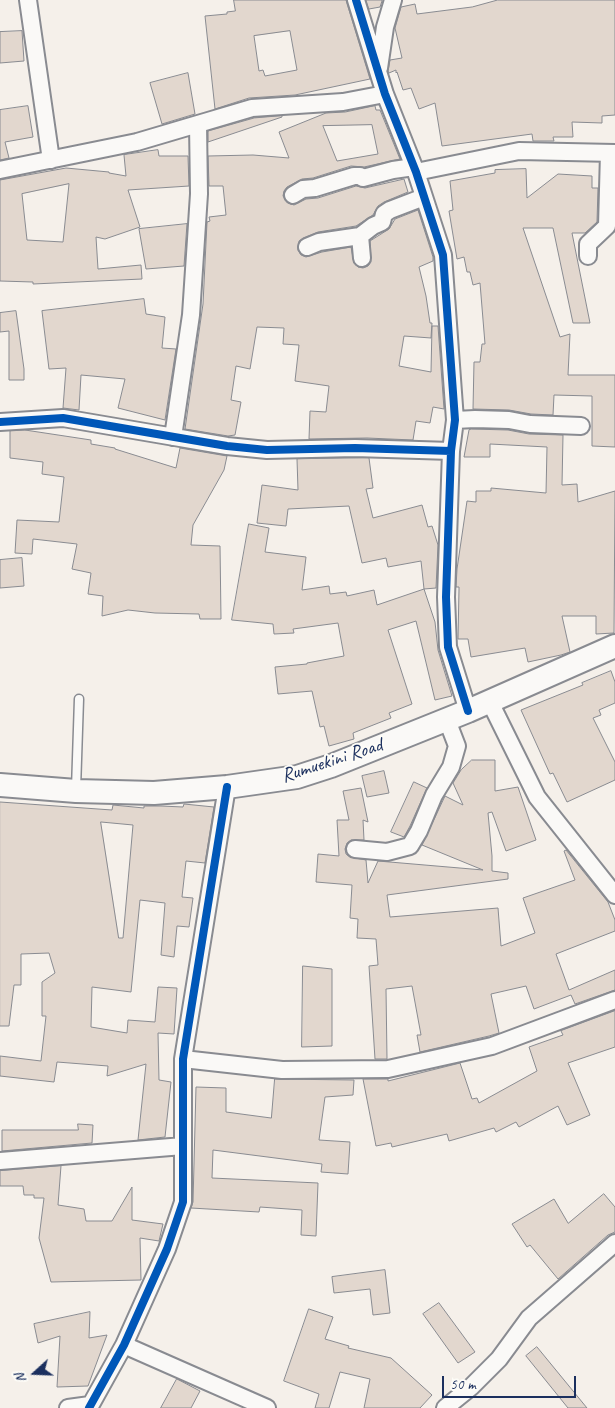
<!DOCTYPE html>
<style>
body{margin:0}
#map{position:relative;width:615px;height:1408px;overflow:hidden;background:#f5f0ea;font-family:Caveat,sans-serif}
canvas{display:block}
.north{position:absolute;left:10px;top:1348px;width:50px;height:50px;-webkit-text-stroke:4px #fdfcf7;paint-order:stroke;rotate:250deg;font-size:14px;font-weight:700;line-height:20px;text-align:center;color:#1b2f5e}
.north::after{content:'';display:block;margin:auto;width:18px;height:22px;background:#1b2f5e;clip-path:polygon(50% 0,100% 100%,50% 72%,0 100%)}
.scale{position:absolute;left:442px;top:1376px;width:134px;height:22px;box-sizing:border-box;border:2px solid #1b2f5e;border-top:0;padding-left:6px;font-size:15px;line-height:18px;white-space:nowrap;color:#1b2f5e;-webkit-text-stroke:4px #fdfcf7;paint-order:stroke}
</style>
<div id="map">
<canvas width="615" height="1408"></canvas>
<div class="north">N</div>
<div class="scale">50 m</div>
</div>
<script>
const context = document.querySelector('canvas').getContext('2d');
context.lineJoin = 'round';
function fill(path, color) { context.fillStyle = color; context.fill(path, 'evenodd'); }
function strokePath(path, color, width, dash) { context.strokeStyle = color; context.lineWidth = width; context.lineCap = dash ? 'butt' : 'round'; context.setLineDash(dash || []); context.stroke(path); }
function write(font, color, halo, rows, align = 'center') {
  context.font = font + ' Caveat,sans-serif'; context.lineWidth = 4; context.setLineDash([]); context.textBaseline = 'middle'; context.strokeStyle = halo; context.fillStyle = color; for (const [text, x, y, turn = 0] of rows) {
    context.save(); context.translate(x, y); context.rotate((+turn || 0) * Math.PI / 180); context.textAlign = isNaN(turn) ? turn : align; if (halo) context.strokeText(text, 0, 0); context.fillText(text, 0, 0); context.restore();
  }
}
const building = new Path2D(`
 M234,0H346L370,79L295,95L249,98L215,109L205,16L227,14V12L235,11ZM290,31L297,70L265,76L263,70L259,71L254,36Z
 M366,0H382V1L380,7L369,9Z
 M498,0H615V115L602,116V123L572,122L573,137H553L554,141H533L532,134L442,146L435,103L419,109L411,88L403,90L397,72L396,73V70L389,73L388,71L390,60L402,58L395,28L401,7L415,4L417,14L472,7Z
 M22,31L24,61L0,63V32Z
 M188,73L195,114L162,124L150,83Z
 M28,106L33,137L5,142L9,158L0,160V110Z
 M375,106L376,110H380L400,159L364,167L351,166L313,178L302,179L287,187L284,191L283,196L288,203L294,205L306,199L318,198L356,186L365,188L404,179L408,192L384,202L378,206L373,215L356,226L318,232L303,238L299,241L298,250L301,255L306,257L322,252L351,247L354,263L358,267L363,268L368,266L371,262L370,241L389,229L395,219L418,210L433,257V261L419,267L426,296L430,323H432L431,338L404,336L399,366L431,372L432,326H438L444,409L433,407L430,423L416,421L413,440L367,438L309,439L310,411L326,412L329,386L295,381L299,345L283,344L284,328L257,327L250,369L236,366L231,400L241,402L235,435L228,436L185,429L203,304L207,222L210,221L209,217L226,215L223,186H209L208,156L253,155L289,158L279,132L326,113L345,112ZM372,125L378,154L337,161L323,126Z
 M282,116V117L208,142V131L254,118Z
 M158,150L159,156H188L189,186L128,190L140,227L105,239L96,237L98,269L141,265L142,279L33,284V282L0,281V180L66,168L109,172V173L126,176L124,155ZM69,184L63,242L27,240L22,194Z
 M526,169L527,198L558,174L592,176V188H598L597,222L585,233H572L590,323H573L553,228H523L560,337L570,334L568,375H615V447L592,446V396L554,395L553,415L531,414L509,410L473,409L474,362H480L482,344H485L480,283L473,285L470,272H467L464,257L457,259L449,211L453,210L450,181L495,173V170Z
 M187,224L184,266L146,269L139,229Z
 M144,299L146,314L165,317L162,348L176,349L165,420L118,408L125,379L81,375L79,410L63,408L66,368L49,369L42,311Z
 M16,311L24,369V380H9V331L0,332V313Z
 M472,429L508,430L529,434L563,435L562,485L577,484L578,502L615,491L614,633L596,634V616H562L570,652L561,655L528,662L525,648L471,657L468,639H458L459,589V587H456L457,569L467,501L476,502V491H491V488L546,493L547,447L490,444V457H464L469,430Z
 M25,430L91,440V444L115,448V449L176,468L180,448L227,456L224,470L193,525L191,545L220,546L221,619H200L199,614L155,613L128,610L102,616L103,596L88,594L91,573L72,569L77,544L33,539L32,554L15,553L17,520L59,522L64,477L42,474L43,462L10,458V431Z
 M369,458L373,488L366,489L373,518L422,505L428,527L432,526L438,545L436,588L424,589L421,561L388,567L386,558L362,563L349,506L288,509L286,526L257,523L262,485L298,490L297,459Z
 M249,524L269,528L265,552L306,557L302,590L329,586L330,594L346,592L347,596L374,590L377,605L424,589L435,622L438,650L452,696L435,700L416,621L388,630L412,704L389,713L391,718L353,733L354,739L329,746L324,726L320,727L312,691L278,694L275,667L307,664V663L344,656L338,623L293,629L294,633L274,634L273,624L232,620Z
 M22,558L24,586L0,588V560Z
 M611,671L615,682V703L599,710L601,715L593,718L615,762V780L567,802L553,773L550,774L521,710L583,685L582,683Z
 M472,760H495V791L518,787L536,840L506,851L492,812L488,813L492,856V871L508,873V879L387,895L390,917L498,908L501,946L535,933L523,898L575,880L564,851L566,850L608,902L615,920V931L556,954L569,990L615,970V990L575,1004L571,995L534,1009L526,986L491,994L499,1033L489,1036L420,1052L417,1035H421L412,986L386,989L387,1059H375L369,966L378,965L376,939L357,938L358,919L350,918L352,885L316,882L318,854L339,856L337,820H349L343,791L361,788L368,822L363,820L364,840H351L347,843L345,849L346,854L350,857L366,860L368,883L378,861L483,870L422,845L445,796L463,805L453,783L461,770Z
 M384,771L389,793L367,797L362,776Z
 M414,782L427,788L410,826L404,837L391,832Z
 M0,802L112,810L113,805L144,808V806H161L183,807L184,804L214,807L205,863L186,861L182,897L193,898L189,927L177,926L174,957L161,955L165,903L140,900L131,992L92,987L91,1027L127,1033L128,1020L155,1022L158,987L177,988L174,1034L158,1033L159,1080L171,1082L165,1137L138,1140L146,1064L107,1076L108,1066L57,1062L54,1082L0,1076V1056L41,1061L46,1016H42V982L55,973L49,953L21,954V985H14L9,1026H0ZM101,822L133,825L123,938H119Z
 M303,966L332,969V1046L302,1047Z
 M615,1011V1047L568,1063L590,1115L567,1125L558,1106L519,1127L516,1122L496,1132L494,1128L449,1141L447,1134L392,1147L391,1143L376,1146L363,1079H388V1081L460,1063L472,1099L477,1098L479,1103L537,1071L529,1047L563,1035L561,1031Z
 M275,1079L354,1080L353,1095L325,1097L319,1140L350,1142L348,1174L321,1172L322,1164L213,1150L212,1178L318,1183L316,1236L301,1235L302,1210L260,1207L259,1212L191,1208L193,1202L196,1087L226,1088V1112L271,1118Z
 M78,1124L93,1125L92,1143L2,1151V1130H78Z
 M61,1166L58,1205L84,1209L86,1221H112L132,1187V1220L163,1224L159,1241L140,1238L141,1280L51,1282L39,1238L44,1198H34V1195H24L23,1186H0V1171Z
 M604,1194L615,1207V1232L608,1235L558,1279L530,1245L527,1247L512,1224L554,1199L568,1223Z
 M385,1270L390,1313L373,1315L370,1289L334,1293L332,1277Z
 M439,1303L475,1352L458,1363L423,1314Z
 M309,1309L333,1317L325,1339L349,1346L348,1348L391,1358L432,1395L420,1408H364L370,1379L340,1372L329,1408H315L319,1394L284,1381Z
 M90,1312L89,1338L107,1335L88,1386L57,1387L60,1336L38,1343L34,1324Z
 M537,1347L587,1408H568L526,1356Z
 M177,1379L200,1391L191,1408H161Z`);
const lane = new Path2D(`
 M76,789L79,699`);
const street = new Path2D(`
 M28,0L51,160
 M356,0L385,94L416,172L443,255L455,420L451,451L446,597L448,647L468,711
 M379,68L385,27L393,0
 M0,170L137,142L252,108L343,102L385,94
 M416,172L519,151L615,153
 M293,195L303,189L315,188L354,176H360L363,178L393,170L414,167
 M307,247L319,242L360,236
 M588,256V244L607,226L609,153
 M362,258L360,236L373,226L382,222L384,214L390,210L424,197
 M455,420L475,419L509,420L530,424L581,426
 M0,422L63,418L227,446L267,450L355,448L451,451
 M173,437L191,315L199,194L198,124
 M490,702L537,797L615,895
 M355,849L387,852L410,846L419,831L434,795L451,767L457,746L447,720
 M183,1059L282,1070L388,1069L492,1046L615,1000
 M0,1161L183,1146
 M124,1345L267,1408
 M68,1408L90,1405
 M89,1408L124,1345L167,1249L183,1202V1059L227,787
 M445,1408L471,1387L499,1359L529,1318L615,1243`);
const secondary = new Path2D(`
 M0,785L76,791L154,793L227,787L297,777L331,766L468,711L615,646`);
const cycleway = new Path2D(`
 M356,0L385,94L416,172L443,255L455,420L451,451L446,597L448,647L468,711
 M0,422L63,418L227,446L267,450L355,448L451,451
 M89,1408L124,1345L167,1249L183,1202V1059L227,787`);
const streetNames = [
 ["Rumuekini Road",332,761,-18]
];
fill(building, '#e2d7ce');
strokePath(building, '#898b91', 1);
strokePath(lane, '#898b91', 11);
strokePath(street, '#898b91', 20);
strokePath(secondary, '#898b91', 26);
strokePath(lane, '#faf9f7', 8);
strokePath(street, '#faf9f7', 16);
strokePath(secondary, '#faf9f7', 22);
strokePath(cycleway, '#0057b8', 8);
write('20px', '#1b2f5e', '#fdfcf7', streetNames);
</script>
